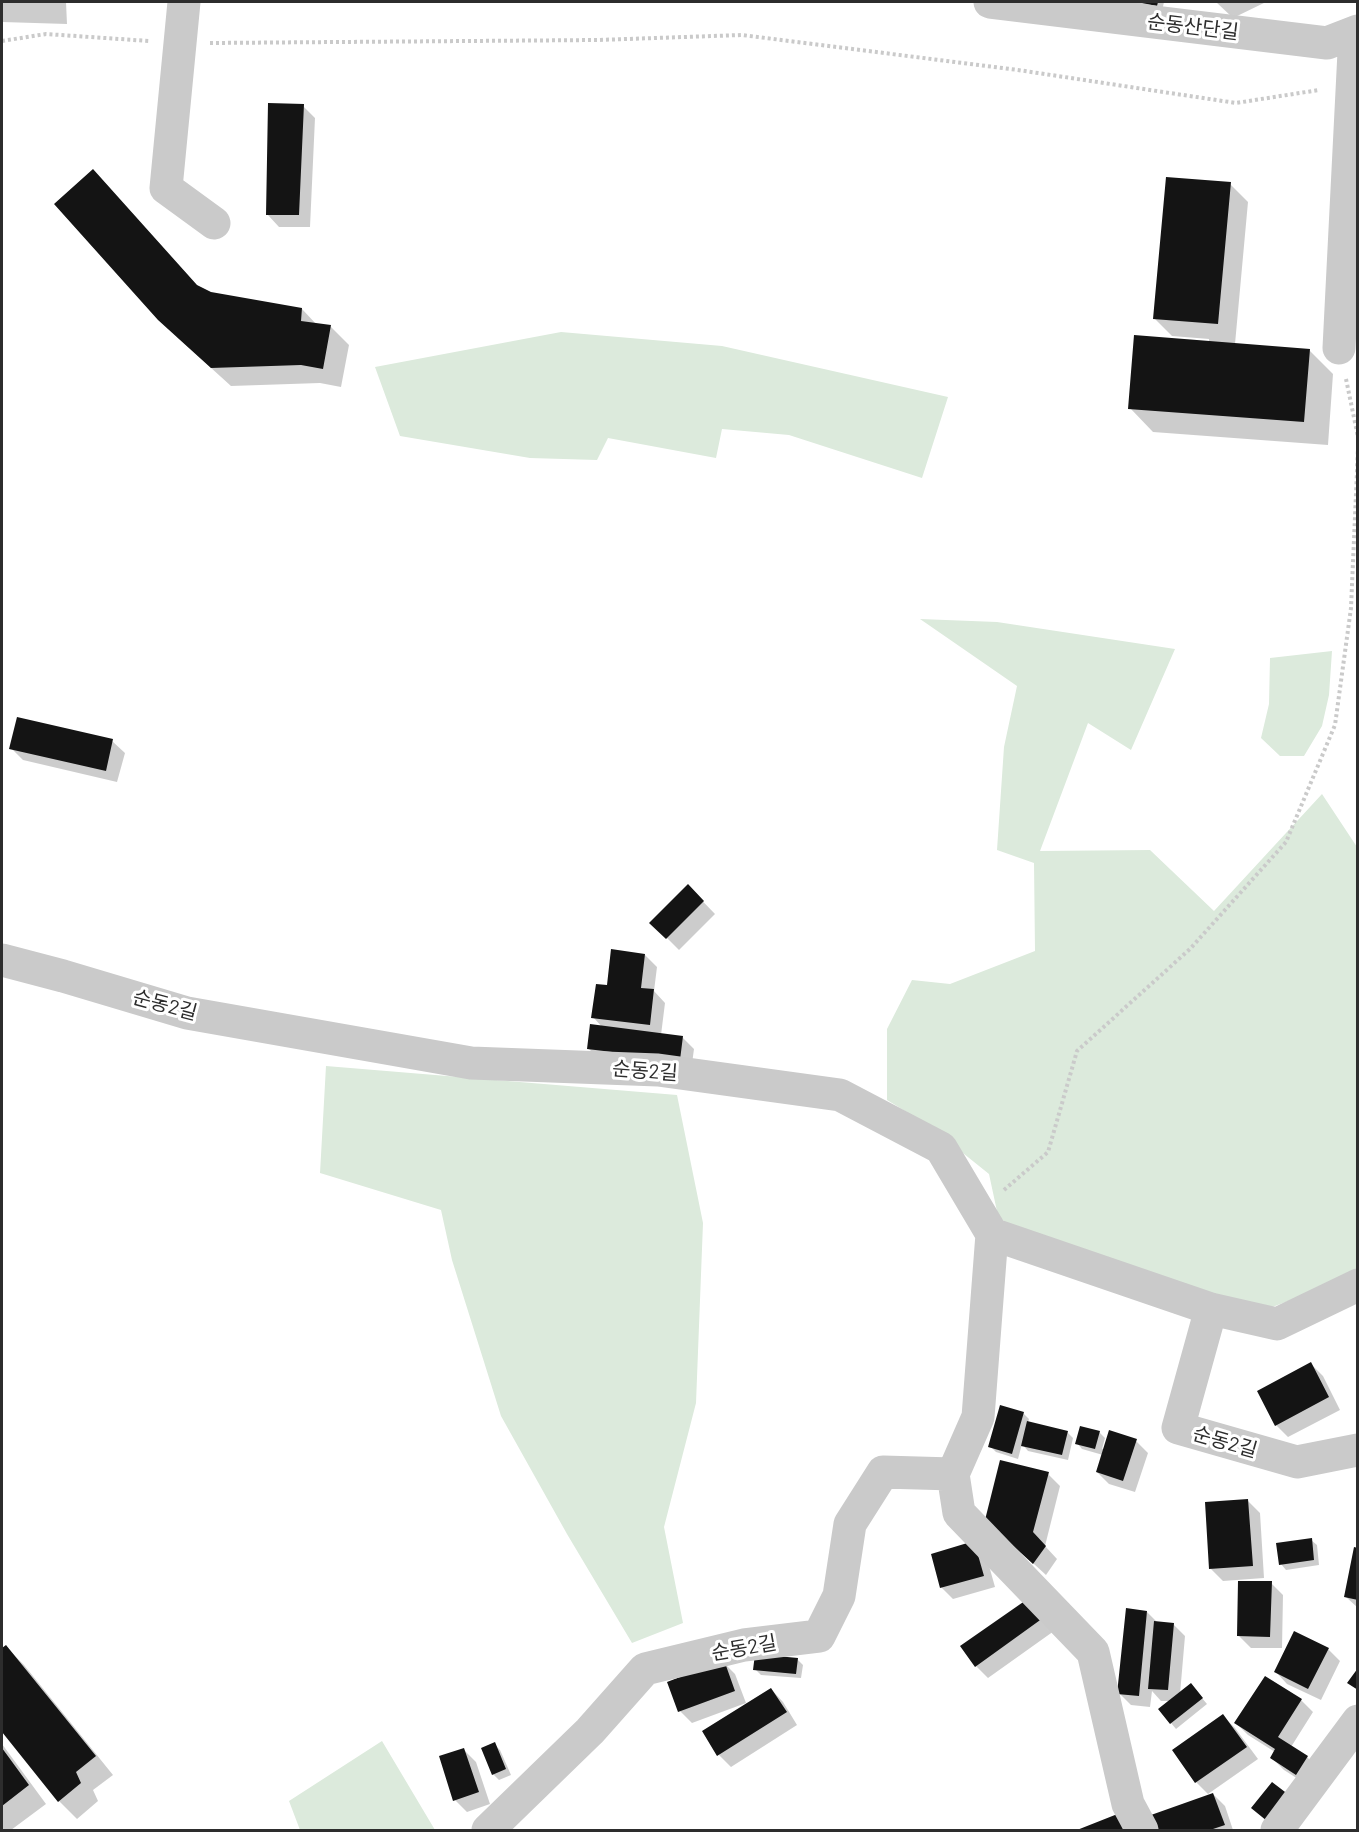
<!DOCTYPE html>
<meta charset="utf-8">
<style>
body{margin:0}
#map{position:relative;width:1359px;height:1832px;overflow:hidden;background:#fff;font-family:Barlow,sans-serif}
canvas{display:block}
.frame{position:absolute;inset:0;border:3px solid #2d2d2d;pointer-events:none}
</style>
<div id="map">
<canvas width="1359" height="1832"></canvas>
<div class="frame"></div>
</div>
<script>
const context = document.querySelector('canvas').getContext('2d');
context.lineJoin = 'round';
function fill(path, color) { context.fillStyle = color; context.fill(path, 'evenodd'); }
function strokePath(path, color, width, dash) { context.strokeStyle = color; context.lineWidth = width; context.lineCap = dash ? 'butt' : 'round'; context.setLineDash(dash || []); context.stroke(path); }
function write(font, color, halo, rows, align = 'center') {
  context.font = font + ' Barlow,"Noto Sans KR",sans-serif'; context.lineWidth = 6; context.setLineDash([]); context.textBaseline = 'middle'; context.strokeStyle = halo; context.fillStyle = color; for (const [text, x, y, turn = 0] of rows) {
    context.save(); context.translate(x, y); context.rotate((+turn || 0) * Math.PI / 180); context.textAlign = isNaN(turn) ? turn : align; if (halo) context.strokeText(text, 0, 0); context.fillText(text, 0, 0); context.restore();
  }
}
const green = new Path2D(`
 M561,332L722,346L948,397L922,478L789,435L722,429L716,458L608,438L597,460L530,458L400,436L375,367Z
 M920,619L997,622L1175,649L1131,750L1088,723L1040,851L1150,850L1214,911L1322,794L1357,847V1275L1254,1314L1014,1230L998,1216L989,1174L928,1125L887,1100V1029L912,980L950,984L1035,951L1034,863L997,850L1004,747L1017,686Z
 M1332,651L1329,695L1322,726L1304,756H1280L1261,738L1269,704L1270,658Z
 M326,1066L677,1095L703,1223L696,1403L664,1527L683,1623L632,1643L567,1534L501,1416L452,1260L441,1210L320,1173Z
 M382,1741L435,1830H300L289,1801Z`);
const shadow = new Path2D(`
 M2,2H66L67,24L2,22Z
 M1131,2H1164L1162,11L1136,6Z
 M1216,2H1266L1233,18Z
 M303,106L315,118L310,227H279L267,214Z
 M93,171L199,288L210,293L302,309L317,325L330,326L349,345L341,387L320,383L231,386L178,338Z
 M1230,184L1248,202L1235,344L1309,350L1333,374L1328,445L1153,432L1130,408L1209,342V339L1172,336L1154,318Z
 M112,741L125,753L117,782L23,760L11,748Z
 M688,886L715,914L679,950L652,923Z
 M645,955L657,967L654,991L665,1003L661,1035L682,1037L694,1049L691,1071L600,1060L588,1048L603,1028L593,1017Z
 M1311,1364L1323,1376L1340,1410L1288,1437L1276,1425Z
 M1023,1413L1029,1419L1028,1423L1067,1432L1073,1438L1068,1460L1028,1451L1022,1444L1018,1459L996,1452L990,1446Z
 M1099,1432L1105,1438L1102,1449L1136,1441L1148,1453L1135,1492L1109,1484L1097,1472L1103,1455L1082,1449L1077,1443Z
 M1048,1474L1060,1486L1045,1546L1057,1559L1046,1575L999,1532Z
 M1248,1501L1260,1513L1264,1578L1223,1581L1211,1569Z
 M1311,1540L1317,1545L1319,1565L1286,1570L1281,1564Z
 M1358,1549V1608L1346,1597Z
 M933,1555H986L995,1587L953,1599L941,1587Z
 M1271,1583L1283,1595L1282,1648H1251L1239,1636Z
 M1028,1600L1054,1631L988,1678L976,1666Z
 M1147,1612L1158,1623L1173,1624L1185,1636L1180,1694L1196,1691L1207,1704L1176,1729L1171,1723L1170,1701H1161L1152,1691L1150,1707L1131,1705L1119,1693Z
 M1295,1633L1328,1649L1340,1661L1321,1700L1287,1684L1275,1671Z
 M6,1647L24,1665L113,1775L93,1790L98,1801L77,1819L59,1801L2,1730V1650Z
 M797,1659L803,1665L801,1678L761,1675L755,1669Z
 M723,1662L735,1674L746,1703L692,1723L680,1711Z
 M771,1689L783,1702L797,1725L731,1767L719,1755Z
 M1301,1700L1313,1712L1291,1747L1307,1757L1319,1769L1309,1786L1284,1770L1272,1758L1275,1752L1248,1735L1236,1723Z
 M1223,1716L1235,1728L1258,1759L1208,1794L1196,1782Z
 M2,1744L46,1804L11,1830H2Z
 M494,1744L500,1750L511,1775L499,1780L493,1774Z
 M464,1750L476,1762L490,1804L467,1812L455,1800Z
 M1213,1794L1225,1806L1233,1830H1158L1153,1816Z
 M1119,1815L1133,1830H1081Z`);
const building = new Path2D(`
 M1137,2H1158L1157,6Z
 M268,103L304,104L299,215H266Z
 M93,169L197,285L211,292L302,308L301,321L331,325L323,369L301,365L211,368L158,320L54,204Z
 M1166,177L1231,182L1218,324L1153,319Z
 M1134,335L1310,349L1304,422L1128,409Z
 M17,717L113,739L106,771L9,749Z
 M688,884L704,901L666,939L649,923Z
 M611,949L645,954L641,988L654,989L650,1025L591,1018L596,984L607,985Z
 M590,1024L683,1036L680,1060L587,1049Z
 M1311,1362L1329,1397L1275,1426L1257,1391Z
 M1000,1405L1024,1412L1012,1454L988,1447Z
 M1027,1421L1068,1431L1062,1455L1021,1446Z
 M1080,1426L1100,1431L1095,1449L1075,1444Z
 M1109,1430L1137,1439L1123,1481L1096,1472Z
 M1000,1460L1049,1472L1033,1532L1046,1546L1033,1564L985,1520Z
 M1248,1499L1253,1566L1209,1569L1205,1502Z
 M1312,1538L1314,1560L1279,1565L1276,1543Z
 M974,1541L984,1576L940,1588L931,1554Z
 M1354,1547L1358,1548V1600L1344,1597Z
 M1238,1581H1272L1270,1637L1237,1636Z
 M1029,1598L1043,1618L975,1667L960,1646Z
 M1126,1608L1147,1611L1139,1696L1117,1694Z
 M1154,1621L1174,1623L1168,1690L1148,1689Z
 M1294,1631L1329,1648L1308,1689L1274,1672Z
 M6,1645L96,1756L76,1772L81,1783L58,1802L2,1732V1648Z
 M755,1654L798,1658L796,1674L753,1670Z
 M724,1660L735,1691L678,1712L667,1682Z
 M1358,1668V1690L1347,1683Z
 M1265,1676L1302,1699L1278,1737L1308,1756L1296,1775L1270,1758L1275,1749L1234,1723Z
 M1191,1683L1203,1698L1170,1724L1158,1709Z
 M771,1688L787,1712L717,1756L702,1731Z
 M1223,1714L1247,1747L1195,1783L1172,1750Z
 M495,1742L506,1769L492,1775L481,1748Z
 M2,1748L29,1785L2,1806Z
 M464,1748L479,1792L453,1801L439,1756Z
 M1272,1782L1289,1795L1267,1821L1251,1808Z
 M1213,1793L1225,1825L1210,1830H1156L1151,1815Z
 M1120,1813L1127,1830H1077Z`);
const path = new Path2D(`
 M2,41L46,34L149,41
 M210,43L598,40L742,35L1018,70L1236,103L1319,90
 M1346,379L1358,437
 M1004,1190L1048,1152L1077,1051L1190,949L1286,842L1335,725L1351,608L1358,448`);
const minor = new Path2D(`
 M184,2L166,188L214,223
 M990,2L1327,43L1358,31
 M1339,348L1355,32
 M2,960L63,976L187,1013L471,1063L658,1070L840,1095L941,1148L992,1234L978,1417L953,1474L959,1513L1093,1652L1128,1804L1142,1830
 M992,1234L1211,1309L1277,1324L1358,1285
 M1211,1309L1178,1428L1297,1462L1358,1450
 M488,1830L590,1731L645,1669L744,1645L819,1636L839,1596L850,1524L883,1472L953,1474
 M1277,1830L1358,1721`);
const streetNames = [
 ["순동산단길",1193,27,7],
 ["순동2길",165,1005,15],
 ["순동2길",645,1071,4],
 ["순동2길",1225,1442,16],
 ["순동2길",744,1648,-10]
];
fill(green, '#dceadc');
fill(shadow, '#0003');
fill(building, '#141414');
strokePath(path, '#cacaca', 4, [3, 3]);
strokePath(minor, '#cacaca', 33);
write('20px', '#2d2d2d', '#fff', streetNames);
</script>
